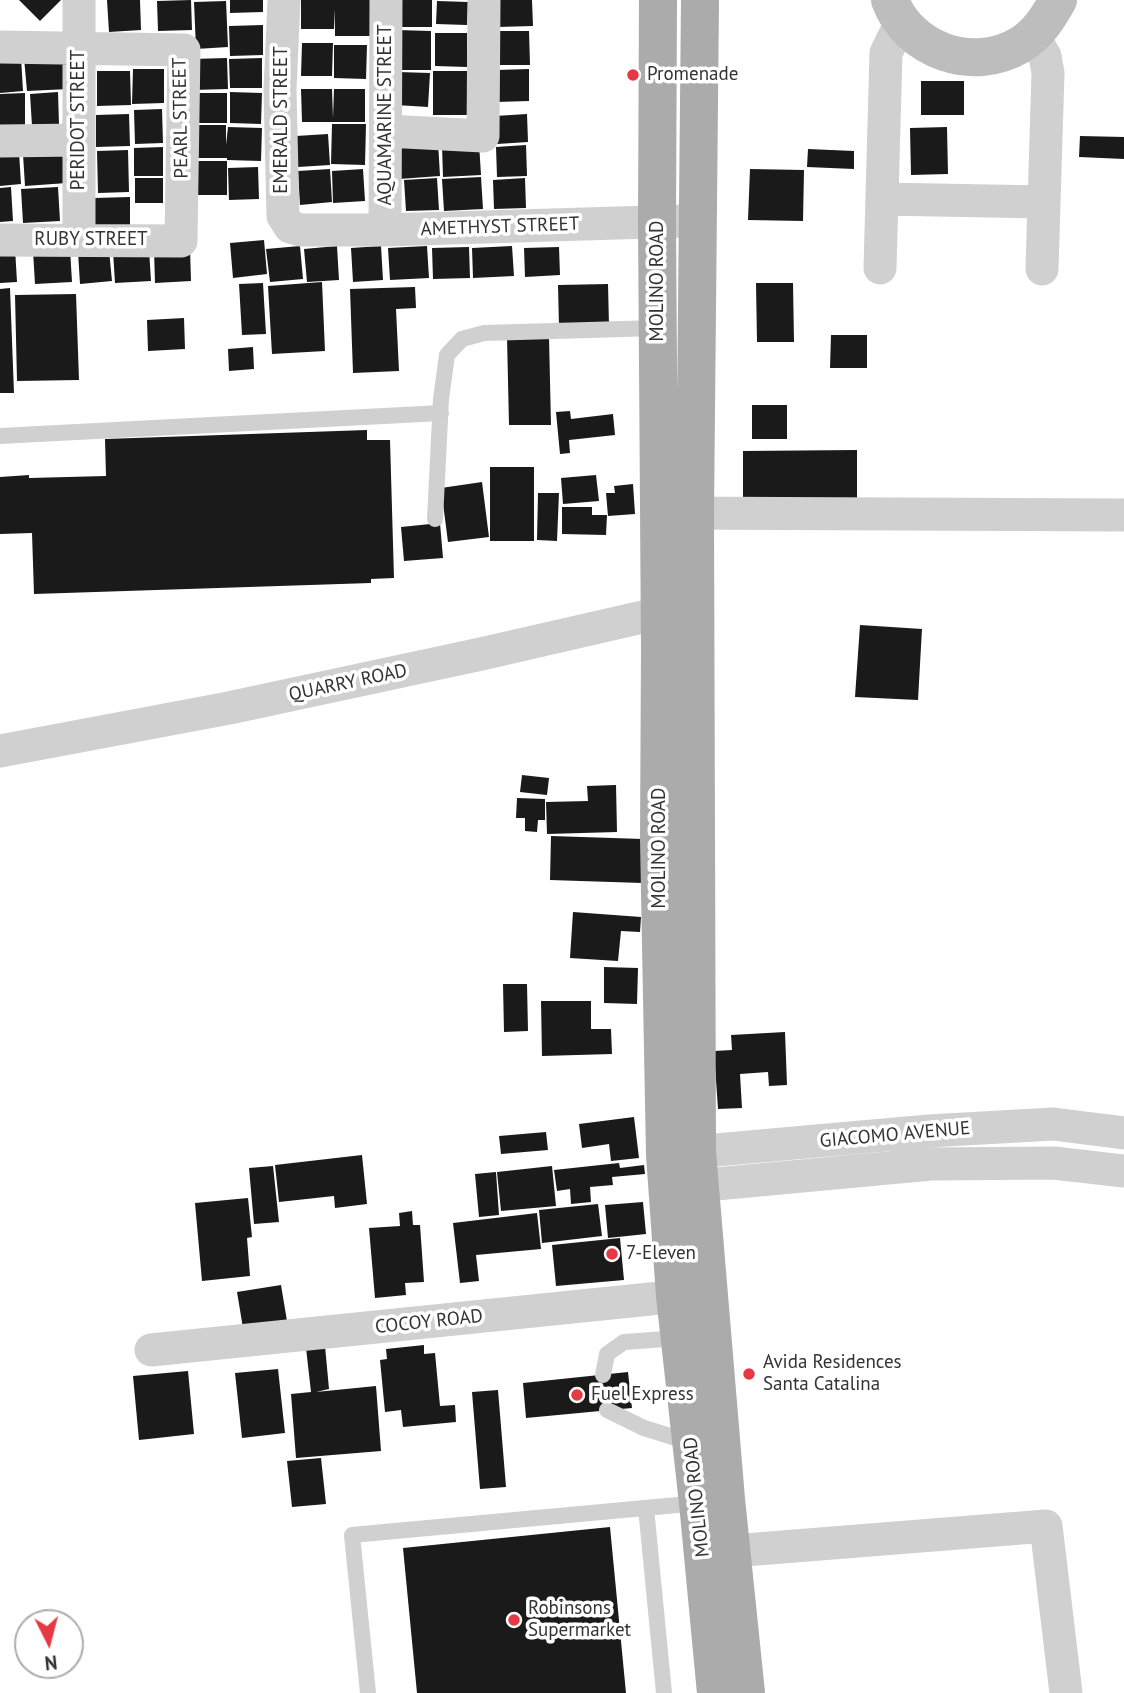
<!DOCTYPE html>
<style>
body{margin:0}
#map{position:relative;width:1124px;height:1693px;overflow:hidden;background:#fff;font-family:"PT Sans",sans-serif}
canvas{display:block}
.north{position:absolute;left:14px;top:1609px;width:70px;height:70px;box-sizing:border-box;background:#fff;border:2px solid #adadad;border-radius:50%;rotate:174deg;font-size:19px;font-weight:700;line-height:28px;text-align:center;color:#333}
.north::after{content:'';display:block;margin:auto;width:24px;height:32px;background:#e63946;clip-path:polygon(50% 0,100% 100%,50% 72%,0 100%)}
</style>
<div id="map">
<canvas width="1124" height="1693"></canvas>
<div class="north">N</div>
</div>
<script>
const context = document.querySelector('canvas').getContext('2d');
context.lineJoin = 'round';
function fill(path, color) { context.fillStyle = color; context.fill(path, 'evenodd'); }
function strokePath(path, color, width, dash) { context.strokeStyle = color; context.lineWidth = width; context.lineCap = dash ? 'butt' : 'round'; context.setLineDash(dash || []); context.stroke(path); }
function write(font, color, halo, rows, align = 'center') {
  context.font = font + ' "PT Sans",sans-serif'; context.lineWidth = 7; context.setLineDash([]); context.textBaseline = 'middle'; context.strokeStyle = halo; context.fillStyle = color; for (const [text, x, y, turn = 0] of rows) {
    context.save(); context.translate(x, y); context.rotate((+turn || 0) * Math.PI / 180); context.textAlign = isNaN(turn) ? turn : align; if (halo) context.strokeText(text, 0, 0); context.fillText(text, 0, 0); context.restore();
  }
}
const building = new Path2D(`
 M19,0H61L40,21Z
 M107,0H140L141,30L109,32Z
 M191,0L192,30L158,31L157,1Z
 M230,0H263V12L230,13Z
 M301,0H371V36H335V9L334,29H301Z
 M398,0H432V27H399Z
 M496,0H532L533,26L497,27Z
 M226,1L228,47L196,49L194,2Z
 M437,1L468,2L467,25L436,24Z
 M263,25V55L230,56L229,26Z
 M396,30L431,31V70H396Z
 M493,31H529L530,65H493Z
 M435,33H467V67L435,66Z
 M302,43H333L332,76H301Z
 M334,45H367L366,79L334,78Z
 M67,55L69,89L27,91L24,58Z
 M21,57L23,91L0,93V58Z
 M227,58L228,89L192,90L191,59Z
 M262,58V88H230L229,59Z
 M133,69H164V103L132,104Z
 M529,69V101L496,102V70Z
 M97,71H130L131,105L97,106Z
 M433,71H467V115H433Z
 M398,72L430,73L428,107L396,105Z
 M921,81H964V115H921Z
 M301,89H332L333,118L334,89H365V122H302Z
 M58,92L59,124L32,126L30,94Z
 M230,92L262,93L261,124L230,123Z
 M25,93V126L0,127V94Z
 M194,93H227V123H194Z
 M162,109L163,143L135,144L134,110Z
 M129,114L130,146L96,147V115Z
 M527,114L528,142L497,144L495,116Z
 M332,124H366L365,165L331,164Z
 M195,125H226V145L228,127L262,128L261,161L227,160V158H195Z
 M947,127L948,174L911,175L910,128Z
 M328,134L330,165L298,167L296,136Z
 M1080,136L1124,137V159L1079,157Z
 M438,142L440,176L399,179L398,144Z
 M479,143L481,175L443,177L442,145Z
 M526,145L527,176L497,177L496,147Z
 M163,147V176H134V148Z
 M808,149L854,151V169L807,167Z
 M128,150L129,192L98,193L97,151Z
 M19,152L21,184L0,186V154Z
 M65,152L67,183L25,186L23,154Z
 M194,161H227V195H193Z
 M258,167L259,199L229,200L228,168Z
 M330,169L332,202L300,205L298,171Z
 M363,169L365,201L333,203L332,171Z
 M750,169L804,170L803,221L748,220Z
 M481,177L483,209L444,211L442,179Z
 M135,178H163V203H135Z
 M437,178L439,210L406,211L404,180Z
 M525,178L526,208L494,209L493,180Z
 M11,187L13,221L0,222V188Z
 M58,187L60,221L23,223L21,189Z
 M130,197V229H94V198Z
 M264,240L267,274L233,278L230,243Z
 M300,246L303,279L270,282L266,249Z
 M337,246L339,280L307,282L304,249Z
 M381,246L383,280L353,282L351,248Z
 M427,246L429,278L390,280L388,248Z
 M512,246L514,276L473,278L472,248Z
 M469,247L470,278L433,279L432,248Z
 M559,247L560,275L525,277L524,248Z
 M15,248L17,282L0,283V249Z
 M190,248L191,281L155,283L154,250Z
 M70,249L72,282L35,284L33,251Z
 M149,249L151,281L115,283L113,251Z
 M109,250L112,281L80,284L78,252Z
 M322,282L325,351L272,354L268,286Z
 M263,283L266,334L242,335L239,284Z
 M756,283H793L794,342H757Z
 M608,284L609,326L559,327L558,285Z
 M415,287L416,308L396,309L399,371L353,373L350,289Z
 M10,288L14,393H0V289Z
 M76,294L79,380L17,381L15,295Z
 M184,318L185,349L148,351L147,320Z
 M831,335H867V368H830Z
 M507,337H549L551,425H509Z
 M253,347L254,369L229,371L228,349Z
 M752,405H787V439H752Z
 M570,411L571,419L613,414L615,435L569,440L570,453L560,454L556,412Z
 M367,430V440H390L394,578L371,579V583L34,594L32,533L0,534V477L29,475V478L106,476L105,439Z
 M857,450V502H743V451Z
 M490,467H534V541H490Z
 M596,475L599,501L563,504L561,478Z
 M482,482L489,537L448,542L441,488Z
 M633,484L635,514L608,516L606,493H615L614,486Z
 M538,493H559L557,541L537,540Z
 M562,507H592V515H607L606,535L562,534Z
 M440,523L443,558L404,561L401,527Z
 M860,625L922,629L918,700L855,697Z
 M522,775L549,778L547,795L520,792Z
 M616,785L617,832L547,834L546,802L588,801L587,786Z
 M517,798L545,799V820H538L537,832L525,831V818H516Z
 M551,836L643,839L642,883L550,880Z
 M573,912L641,917L640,932L621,931L618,961L570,958Z
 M604,967L638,968L637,1004L604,1003Z
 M503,984H527L528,1031L504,1032Z
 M541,1001H591V1029H611L612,1054L542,1056Z
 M785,1032L787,1085L769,1086L768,1072L740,1074L742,1108L718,1109L714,1051L732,1050L731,1035Z
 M634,1117L639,1158L611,1161L609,1144L582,1148L579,1124Z
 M546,1132L548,1150L501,1154L499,1136Z
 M362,1155L367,1204L335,1208L334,1196L279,1202L275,1165Z
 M619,1163L620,1168L644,1165L645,1174L612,1177L613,1185L590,1187L591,1202L571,1204L570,1189L557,1191L554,1170Z
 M273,1166L279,1222L254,1224L249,1168Z
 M552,1166L556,1206L501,1211L497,1172Z
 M496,1172L499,1215L479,1217L475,1174Z
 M248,1198L252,1237L247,1238L250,1276L202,1281L195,1203Z
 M643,1202L646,1234L608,1238L605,1205Z
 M598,1204L602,1236L542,1243L539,1210Z
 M412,1211L413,1225H420L424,1282L405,1283L406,1295L375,1298L369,1228L400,1226L399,1213Z
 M537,1213L541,1249L476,1255L479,1281L460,1283L453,1223Z
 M620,1238L624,1280L556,1286L552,1245Z
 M281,1285L287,1321L243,1328L237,1292Z
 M424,1345V1354L435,1353L440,1406L455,1405L456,1422L403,1427L401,1410L385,1412L380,1360L387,1359L386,1349Z
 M325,1346L329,1389L316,1392L376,1386L381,1451L296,1458L291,1394L311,1392L306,1348Z
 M278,1369L285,1433L242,1438L235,1373Z
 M188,1371L194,1434L139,1440L133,1376Z
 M628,1372L632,1408L526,1418L523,1383Z
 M498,1390L506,1487L480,1489L472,1392Z
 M321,1458L326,1504L292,1507L287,1461Z
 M610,1527L626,1693H417L403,1548Z`);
const service = new Path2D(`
 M0,436L441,413
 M435,519L441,399L447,355L462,339L484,333L658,328
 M603,1375L607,1354L624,1342L679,1338
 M607,1410L644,1428L689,1442
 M646,1508L664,1693
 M368,1693L352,1535L699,1503`);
const minor = new Path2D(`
 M79,0V240
 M284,0L280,90L283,216L290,227L301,230H385L684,221
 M1033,36L1045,56L1048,73L1042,269
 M0,47L184,50L181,241L0,240
 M386,131L483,136L484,0
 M0,141L79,140
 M882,199L1044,202
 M385,230L386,0
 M880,268L886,53L901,22
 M669,513L1124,515
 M0,751L229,708L481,654L660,613H685
 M671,1154L929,1131L1053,1124L1124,1133
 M673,1188L931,1164L1054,1163L1124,1171
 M151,1350L699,1294
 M707,1553L1046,1526L1066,1693`);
const secondary = new Path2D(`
 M890,0C909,51 973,73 1020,45C1038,34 1048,18 1058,0`);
const primary = new Path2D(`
 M658,0L657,222L660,650L659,840L665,1155L675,1296L698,1503L716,1693
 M700,0L695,513L697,1152L726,1499L746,1693`);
const markers = [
 [633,75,7,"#e63946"],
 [612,1254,7,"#e63946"],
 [749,1374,7,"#e63946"],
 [577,1395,7,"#e63946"],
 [514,1620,7,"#e63946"]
];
const poiNames = [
 ["Promenade",647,75],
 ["7-Eleven",626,1254],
 ["Avida Residences",763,1363],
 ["Santa Catalina",763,1385],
 ["Fuel Express",591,1395],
 ["Robinsons",528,1609],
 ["Supermarket",528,1631]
];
const streetNames = [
 ["AQUAMARINE STREET",386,115,-90],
 ["PEARL STREET",181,118,-91],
 ["PERIDOT STREET",79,120,-90],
 ["EMERALD STREET",282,120,-90],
 ["AMETHYST STREET",500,227,-2],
 ["RUBY STREET",91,240],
 ["MOLINO ROAD",658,281,-90],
 ["QUARRY ROAD",348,683,-12],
 ["MOLINO ROAD",660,848,-90],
 ["GIACOMO AVENUE",895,1135,-5],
 ["COCOY ROAD",429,1322,-6],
 ["MOLINO ROAD",697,1497,-96]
];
fill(building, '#1a1a1a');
strokePath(service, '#d0d0d0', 16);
strokePath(minor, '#d0d0d0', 33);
strokePath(secondary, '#bdbdbd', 38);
strokePath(primary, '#ababab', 38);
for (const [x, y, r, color] of markers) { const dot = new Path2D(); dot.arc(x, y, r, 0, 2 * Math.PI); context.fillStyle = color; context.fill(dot); strokePath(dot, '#fff', 2.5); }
write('19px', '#333', '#fff', poiNames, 'left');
write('19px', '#333', '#fff', streetNames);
</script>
